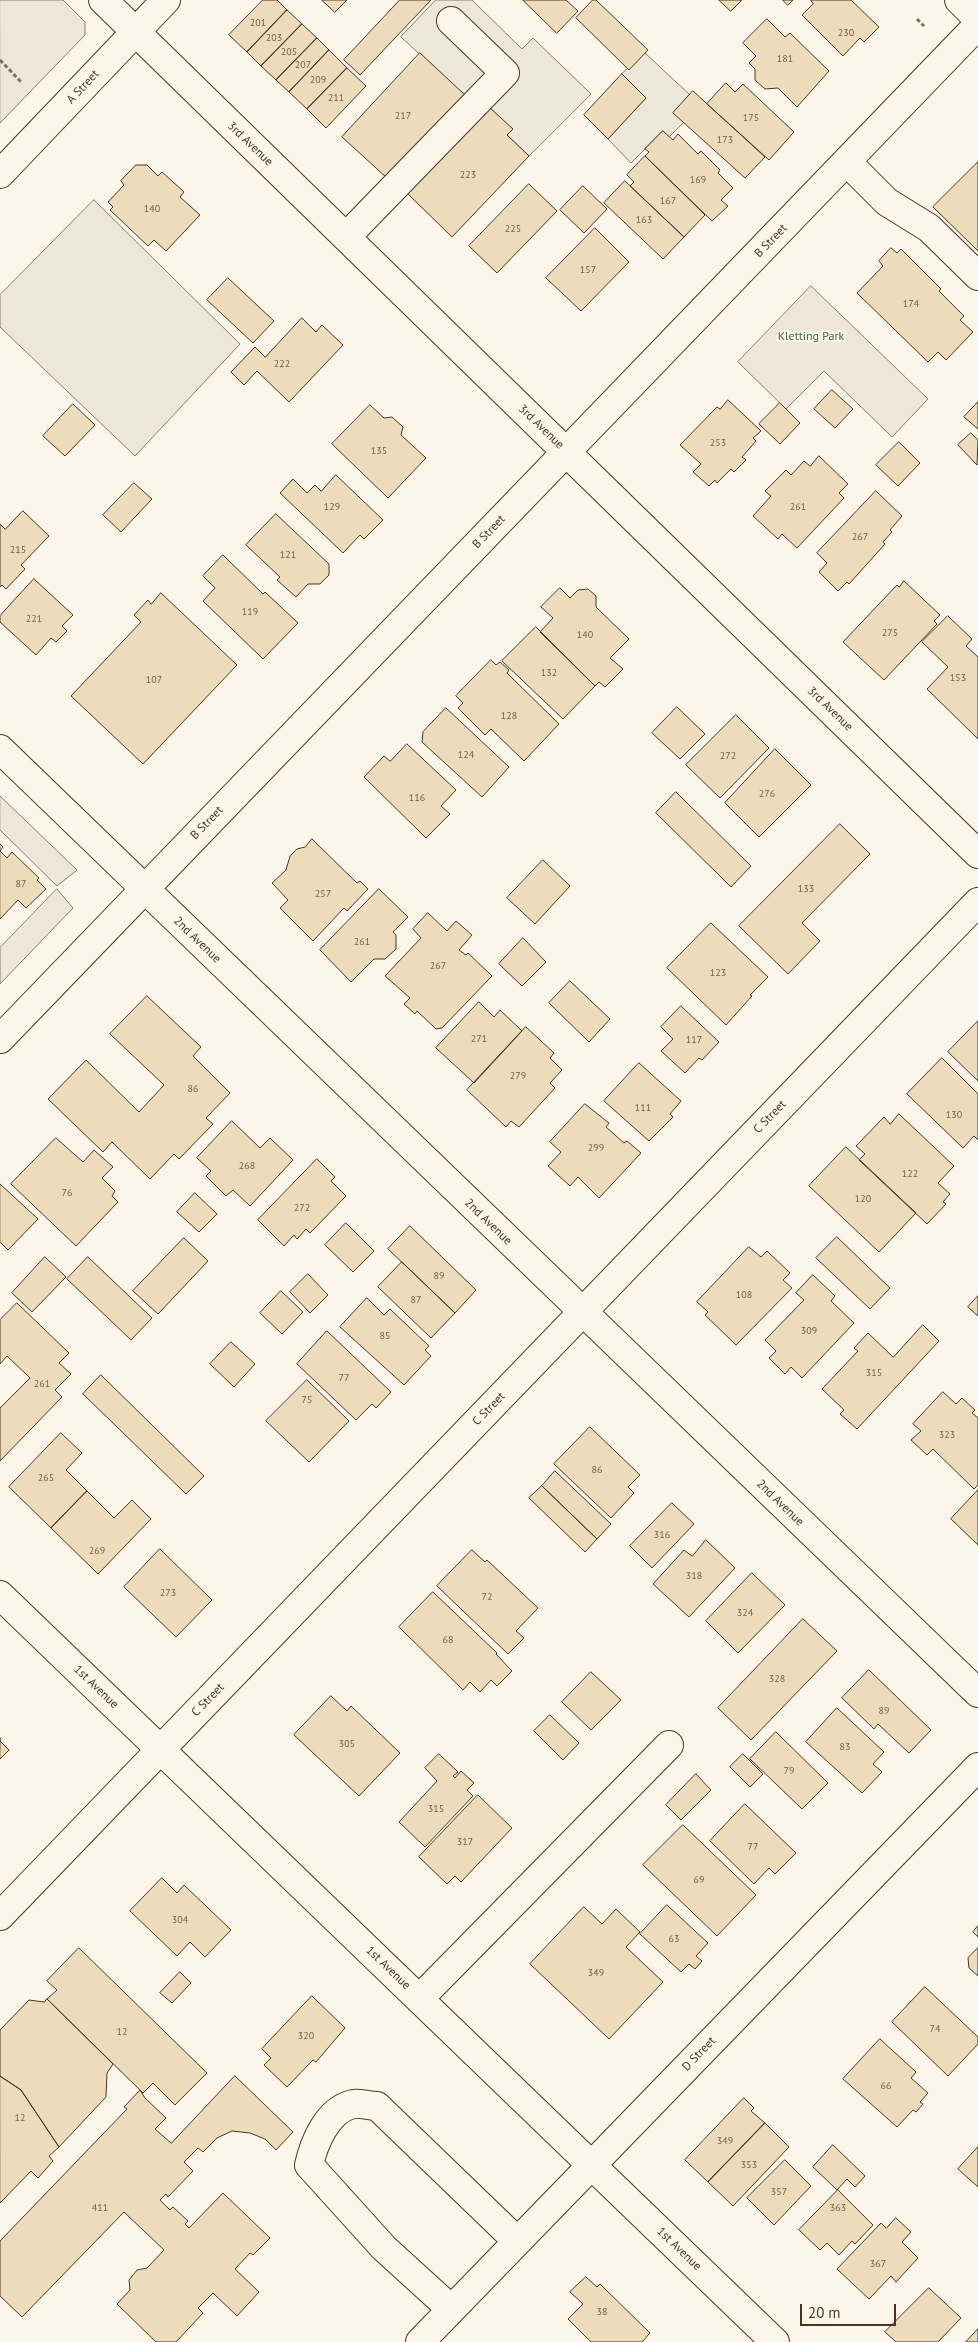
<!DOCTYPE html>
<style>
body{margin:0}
#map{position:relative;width:978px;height:2342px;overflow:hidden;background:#fbf6e9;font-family:"PT Sans",sans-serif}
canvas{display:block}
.scale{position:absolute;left:800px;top:2304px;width:96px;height:22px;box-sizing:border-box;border:2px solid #4a3520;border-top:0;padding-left:6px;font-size:15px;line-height:18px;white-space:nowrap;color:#4a3520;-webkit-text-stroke:4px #fbf6e9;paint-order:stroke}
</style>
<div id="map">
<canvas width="978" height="2342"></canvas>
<div class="scale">20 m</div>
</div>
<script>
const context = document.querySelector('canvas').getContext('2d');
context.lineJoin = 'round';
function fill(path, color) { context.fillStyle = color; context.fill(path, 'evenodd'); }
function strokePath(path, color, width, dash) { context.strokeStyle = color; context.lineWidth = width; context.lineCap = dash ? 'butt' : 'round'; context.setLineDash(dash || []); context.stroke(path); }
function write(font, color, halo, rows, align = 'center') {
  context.font = font + ' "PT Sans",sans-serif'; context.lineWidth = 4; context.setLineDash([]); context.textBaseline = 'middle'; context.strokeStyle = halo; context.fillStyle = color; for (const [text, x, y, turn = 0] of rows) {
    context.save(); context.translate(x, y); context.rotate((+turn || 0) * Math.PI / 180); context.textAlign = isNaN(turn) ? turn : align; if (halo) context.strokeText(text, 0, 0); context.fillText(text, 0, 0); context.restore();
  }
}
const green = new Path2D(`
 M0,0H63L85,22V35L0,123Z
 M811,286L928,399L892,437L824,371L786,409L738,362Z
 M0,796L77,870L57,886L0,830Z
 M57,889L73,908L0,984V948Z`);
const parking = new Path2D(`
 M436,0H472L522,49L533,38L591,94L529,156L507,135L512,129L489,107L483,113L401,37Z
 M645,53L690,95L684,122L669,137L663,131L631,163L608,139L646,98L622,74Z
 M94,200L240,344L135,456L0,327V295Z`);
const building = new Path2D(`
 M263,0H277L287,10L247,52L229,35Z
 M322,0H347L335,12Z
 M400,0H431L360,75L344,60Z
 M523,0H566L578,11L557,33Z
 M593,0H596L648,50L629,70L576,18Z
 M719,0H742L731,11Z
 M783,0H793L788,5Z
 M811,0H851L879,27L864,42L860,38L843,56L802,15L813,4Z
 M287,10L302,24L261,66L247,52Z
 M767,19L785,37L790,33L829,71L797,107L778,88L765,89L755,80V69L749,63L756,56L743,43Z
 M302,24L317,38L276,80L261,66Z
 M317,38L329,50L289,92L276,80Z
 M329,50L347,68L307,109L289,92Z
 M420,53L465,95L387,178L342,137Z
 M347,68L366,86L326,128L307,109Z
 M622,74L646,98L608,139L584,115Z
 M726,83L735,92L743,84L794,132L769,160L707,104Z
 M693,91L765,157L745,178L673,113Z
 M489,107L513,129L507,135L529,156L452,237L407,193Z
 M663,131L673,140L678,134L698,154L701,151L720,170L718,173L733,188L721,200L728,206L712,221L645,156L649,152L645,149Z
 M645,156L705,215L684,237L630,186L634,182L627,175Z
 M978,162V251L933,207Z
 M136,165H147L158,176L162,172L184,192L180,197L200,215L166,251L154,240L148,246L110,210L113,207L108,202L124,185L121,181Z
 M625,181L684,237L663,259L604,203Z
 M529,184L557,211L497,273L469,246Z
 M583,186L607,209L584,233L560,210Z
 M595,228L629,262L581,311L546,278Z
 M891,248L897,253L901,249L941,289L939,291L964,316L960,320L973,332L946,360L938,352L928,362L857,293L883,266L879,261Z
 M228,278L274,321L253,343L207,300Z
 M302,318L316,332L322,325L343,345L289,402L257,371L244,385L231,372L255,347L265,357Z
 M832,390L853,409L835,428L814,409Z
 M728,400L761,431L753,438L756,441L742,457L746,460L734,472L731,469L717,483L715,480L709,486L693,472L701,464L680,445L717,407L720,409Z
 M978,402V429L964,417Z
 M780,403L800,423L780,444L759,424Z
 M73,404L95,425L65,456L43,436Z
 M370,405L384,418L392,417L403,427L401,435L426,458L388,498L332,444Z
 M971,433L978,440L977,465L958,445Z
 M899,442L920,463L898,486L876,465Z
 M819,456L848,484L839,493L844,498L797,548L782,534L778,539L753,516L771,496L765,491L786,470L791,475L804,461L810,466Z
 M336,475L383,520L364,539L360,535L343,553L280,493L293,479L307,493L315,485L321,491Z
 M134,483L152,499L121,532L103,515Z
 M876,491L902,516L890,530L892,532L883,542L885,544L849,584L847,582L838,591L819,572L827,563L817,553Z
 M23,511L49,536L21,565L25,569L6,589L2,585L0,587V524L5,529Z
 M276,514L329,564V575L320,584H308L296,597L277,580L280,577L246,545Z
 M223,555L263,594L265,592L298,623L263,659L203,601L215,588L203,576Z
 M34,579L73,615L62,626L67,631L56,642L51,638L36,655L0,622V616Z
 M904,581L940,615L934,621L937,624L884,680L843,642L897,585L899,587Z
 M560,588L570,598L578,590L588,589L596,596V607L629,639L610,658L623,669L605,687L599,682L595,686L540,632L553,618L541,607Z
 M161,593L237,665L143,764L71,696L141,622L134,615L148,600L151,604Z
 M948,616L972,639L966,646L978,657V739L927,689L948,667L922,642Z
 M536,627L595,686L563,719L502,661Z
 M491,660L496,665L500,662L509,670L507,673L559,724L524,761L491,729L485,735L458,708L463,703L456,696Z
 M677,707L705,734L680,759L652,733Z
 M446,708L509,767L482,797L422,742L423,732Z
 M736,715L769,748L720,798L686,765Z
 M407,744L456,790L441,806L450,814L426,838L364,777L384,756L390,761Z
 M775,749L811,785L759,837L725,803Z
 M676,792L751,866L731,887L656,813Z
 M840,824L870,854L802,923L820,941L788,974L739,926Z
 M312,839L357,883L360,881L368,889L347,911L344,908L313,941L280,908L288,900L272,883L286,870L290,856L297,849L305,847Z
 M0,844L3,847L0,851L7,858L12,852L39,878L37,880L46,889L26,908L18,900L0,919Z
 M543,860L570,886L535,924L507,898Z
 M379,889L408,917L393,932L396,935V949L385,959H374L351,982L320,950Z
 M428,913L447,931L456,921L472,935L459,950L466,955L468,953L492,976L442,1028L436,1029L417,1011L415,1014L404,1004L410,998L385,976L421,938L413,929Z
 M711,923L768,977L750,995L752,996L726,1025L667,968Z
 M523,938L546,962L522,986L499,964Z
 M570,981L610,1019L589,1042L549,1003Z
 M147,996L201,1047L193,1056L230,1093L206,1118L213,1124L179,1159L174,1154L150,1179L112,1142L103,1152L48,1099L86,1060L139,1112L164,1085L110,1034Z
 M479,1002L494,1017L500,1010L522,1031L474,1083L436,1048Z
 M681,1006L719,1042L702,1060L699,1058L685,1073L661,1051L673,1039L661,1027Z
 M978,1021V1081L948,1052Z
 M526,1027L554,1053L550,1058L562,1070L550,1083L555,1088L519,1127L511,1121L506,1127L467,1090Z
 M942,1058L978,1094V1140L974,1136L963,1148L907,1094Z
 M639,1063L681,1101L670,1114L673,1117L649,1141L604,1101Z
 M585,1104L609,1123L606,1127L624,1143L627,1141L641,1153L599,1198L578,1177L570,1186L548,1166L561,1152L550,1142Z
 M899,1114L954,1166L938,1183L950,1194L943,1202L946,1204L927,1224L859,1160L865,1154L856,1146L884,1117L890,1124Z
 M232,1121L260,1148L270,1138L293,1160L250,1206L233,1190L226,1196L206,1176L211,1171L197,1158Z
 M56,1138L83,1162L94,1150L113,1167L102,1178L115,1191L112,1196L118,1202L76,1246L11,1184Z
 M846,1147L916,1213L879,1252L809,1186Z
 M317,1159L335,1177L331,1181L346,1196L310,1233L306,1229L297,1239L294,1235L284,1246L258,1220Z
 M0,1184L38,1219L8,1250L0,1242Z
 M195,1193L217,1214L199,1232L177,1212Z
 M346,1223L374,1251L353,1272L325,1245Z
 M410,1226L476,1290L455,1313L388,1249Z
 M837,1237L890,1288L870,1309L816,1258Z
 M184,1238L208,1261L158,1314L133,1291Z
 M749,1247L761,1257L767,1251L790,1273L783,1280L792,1288L736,1345L705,1315L708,1312L697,1302Z
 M45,1257L66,1277L32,1312L12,1293Z
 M88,1257L152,1318L131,1340L67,1279Z
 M402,1262L455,1313L431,1338L378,1287Z
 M308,1274L328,1295L310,1313L290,1292Z
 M813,1275L835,1296L831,1301L854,1323L802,1378L791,1367L785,1374L769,1358L776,1351L765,1340L804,1300L796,1293Z
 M281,1291L303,1312L282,1334L260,1313Z
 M978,1296V1316L968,1307Z
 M367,1298L384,1315L390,1309L429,1346L425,1350L431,1356L404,1385L340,1327Z
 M17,1303L69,1353L59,1363L71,1374L55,1390L62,1397L0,1461V1408L30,1378L7,1356L0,1364V1320Z
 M923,1325L939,1341L857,1429L840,1414L844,1410L822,1389L858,1351L854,1348L868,1333L893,1357Z
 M327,1331L391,1392L376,1408L372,1404L356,1420L297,1364Z
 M231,1342L255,1364L234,1387L210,1364Z
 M101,1375L204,1476L186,1494L83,1394Z
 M307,1380L349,1421L309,1462L266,1421Z
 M943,1392L956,1404L962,1398L975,1410L972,1413L978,1418V1485L974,1489L933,1449L927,1455L911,1440L921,1431L913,1424Z
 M590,1427L640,1475L628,1487L634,1493L611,1518L554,1464Z
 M61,1433L82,1453L66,1470L87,1491L51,1528L9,1487Z
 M555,1471L611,1524L597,1539L542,1486Z
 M542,1486L597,1539L585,1552L529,1498Z
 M978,1490V1545L951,1519Z
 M87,1491L114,1518L132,1500L151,1519L98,1574L51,1528Z
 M672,1503L694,1524L652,1568L630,1546Z
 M706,1540L735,1568L689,1617L653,1584L684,1550L692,1556Z
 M160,1549L212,1600L176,1637L124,1587Z
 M472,1550L485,1562L487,1560L538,1608L516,1631L524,1638L508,1654L437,1586Z
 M752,1573L785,1605L738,1653L706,1621Z
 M433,1592L497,1653L496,1654L512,1671L497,1686L491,1680L480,1692L470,1682L463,1690L399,1627Z
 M803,1619L837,1651L751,1740L718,1708Z
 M869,1670L931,1730L909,1753L878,1724L874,1729L842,1698Z
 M591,1672L621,1700L591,1730L562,1702Z
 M331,1696L347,1711L351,1706L400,1753L359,1796L294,1735Z
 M837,1708L884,1752L873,1764L882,1772L862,1793L806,1742Z
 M550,1715L579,1743L563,1760L534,1731Z
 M776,1732L828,1783L802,1809L750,1759Z
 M0,1738V1741L9,1750L0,1759Z
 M439,1754L458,1772L453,1776L455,1778L461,1771L474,1783L467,1790L473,1796L425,1847L399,1822L437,1781L425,1768Z
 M743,1754L763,1774L750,1787L730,1767Z
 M696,1774L711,1790L681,1820L666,1805Z
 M478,1795L512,1828L461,1882L455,1876L447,1884L419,1857Z
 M745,1804L796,1853L775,1874L769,1868L754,1884L710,1841Z
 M683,1825L756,1895L717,1936L643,1865Z
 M162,1878L177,1893L184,1885L231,1930L205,1957L190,1942L177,1956L130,1911Z
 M667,1905L708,1943L696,1956L702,1961L695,1969L689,1964L681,1972L640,1934Z
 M584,1907L602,1924L616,1909L640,1932L626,1947L663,1982L609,2039L530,1964Z
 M978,1926V1937L973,1932Z
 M79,1948L207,2073L175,2105L153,2083L143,2093L47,1999L57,1990L47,1981Z
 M978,1948V1976L969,1968L968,1958Z
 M180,1972L191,1983L172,2003L160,1993Z
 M925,1987L978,2037V2044L948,2076L892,2022Z
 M312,1996L345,2028L316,2062L313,2060L287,2087L264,2065L271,2058L262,2049Z
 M47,1999L113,2064L107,2073L106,2097L59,2147L21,2090L0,2076V2030L29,2000L44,2002Z
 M880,2039L916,2072L911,2078L928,2093L920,2102L923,2104L916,2112L913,2110L897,2127L843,2079Z
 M0,2076L21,2090L59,2147L49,2156L53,2161L38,2178L31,2171L0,2203Z
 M235,2076L293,2132L276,2150L265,2139L250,2133L232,2131L217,2138L203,2152L198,2148L184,2162L193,2171L168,2197L166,2194L160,2200L170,2210L173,2207L188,2221L185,2224L189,2228L223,2193L270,2238L253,2255L250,2253L235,2269L259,2292L237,2316L213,2293L198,2308L203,2313L176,2342H156L117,2304L130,2290L129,2280L137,2270L147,2268L164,2250L124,2212L22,2317L0,2296V2241L127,2109L124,2107L140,2090L145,2098L166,2118L155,2129L171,2143Z
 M744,2098L754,2108L751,2111L765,2123L708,2182L685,2160Z
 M765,2123L789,2147L733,2206L708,2182Z
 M833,2145L865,2176L855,2187L847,2179L837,2190L813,2167Z
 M978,2147V2187L958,2169Z
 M785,2160L811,2186L774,2225L747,2198Z
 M838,2190L873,2225L855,2244L852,2241L839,2255L827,2243L820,2250L799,2230Z
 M896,2218L911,2232L902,2242L918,2258L896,2282L891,2276L869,2299L837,2269L881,2223L886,2228Z
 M586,2277L597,2287L600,2284L650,2333L642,2342H591L568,2319L583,2304L570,2292Z
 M929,2288L961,2318L938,2342H896L885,2332Z
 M978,2329V2342H966Z`);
const path = new Path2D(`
 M917,19L924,26
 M0,60L22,83`);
const minor = new Path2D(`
 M103,0L978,854
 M959,0L978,19
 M847,162L887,202L929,228L978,276
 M0,174L166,0
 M346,237L505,73L451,21
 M0,749L978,1693
 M0,1039L978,25
 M0,1595L775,2342
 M0,1916L978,902
 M419,1999L669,1745
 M451,2309L384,2248L309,2165C314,2143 327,2110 353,2104C360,2103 370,2106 377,2106L517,2241
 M420,2342L978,1767`);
const numberNames = [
 ["201",258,23],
 ["230",846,33],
 ["203",274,38],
 ["205",289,52],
 ["181",785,59],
 ["207",303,65],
 ["209",318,80],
 ["211",336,98],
 ["217",403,116],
 ["175",751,118],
 ["173",725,140],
 ["223",468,175],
 ["169",698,180],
 ["167",668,201],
 ["140",152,209],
 ["163",644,220],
 ["225",513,229],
 ["157",588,270],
 ["174",911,304],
 ["222",282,364],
 ["253",718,443],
 ["135",379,451],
 ["129",332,507],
 ["261",798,507],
 ["267",860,537],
 ["215",18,550],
 ["121",288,555],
 ["119",250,612],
 ["221",34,619],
 ["275",890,633],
 ["140",585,635],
 ["132",549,673],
 ["153",958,678],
 ["107",154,680],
 ["128",509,716],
 ["124",466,755],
 ["272",728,756],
 ["276",767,794],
 ["116",417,798],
 ["87",21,884],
 ["133",806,889],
 ["257",323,894],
 ["261",362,942],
 ["267",438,966],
 ["123",718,973],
 ["271",479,1039],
 ["117",694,1040],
 ["279",518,1076],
 ["86",193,1089],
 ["111",643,1108],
 ["130",954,1115],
 ["299",596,1148],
 ["268",247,1166],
 ["122",910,1174],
 ["76",67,1193],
 ["120",863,1199],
 ["272",302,1208],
 ["89",439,1276],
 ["108",744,1295],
 ["87",416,1300],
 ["309",809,1331],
 ["85",385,1336],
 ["315",874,1373],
 ["77",344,1378],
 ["261",42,1384],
 ["75",307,1400],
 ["323",947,1435],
 ["86",597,1470],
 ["265",46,1478],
 ["316",662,1535],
 ["269",97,1551],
 ["318",694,1576],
 ["273",168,1593],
 ["72",487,1597],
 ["324",745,1613],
 ["68",448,1640],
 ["328",777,1679],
 ["89",884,1711],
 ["305",347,1744],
 ["83",845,1747],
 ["79",789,1771],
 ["315",436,1809],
 ["317",465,1842],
 ["77",753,1847],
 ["69",699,1880],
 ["304",180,1920],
 ["63",674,1939],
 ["349",596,1973],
 ["74",935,2029],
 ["12",122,2032],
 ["320",306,2036],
 ["66",886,2086],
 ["12",20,2118],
 ["349",725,2141],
 ["353",749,2165],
 ["357",779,2192],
 ["411",100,2208],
 ["363",838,2208],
 ["367",878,2264],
 ["38",602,2312]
];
const streetNames = [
 ["A Street",83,87,-47],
 ["3rd Avenue",250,144,44],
 ["B Street",771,241,-46],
 ["3rd Avenue",541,427,44],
 ["B Street",489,532,-46],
 ["3rd Avenue",830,709,44],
 ["B Street",207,823,-46],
 ["2nd Avenue",197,940,44],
 ["C Street",770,1117,-46],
 ["2nd Avenue",488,1222,44],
 ["C Street",489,1409,-46],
 ["2nd Avenue",780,1503,44],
 ["1st Avenue",96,1687,44],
 ["C Street",208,1700,-46],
 ["1st Avenue",388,1968,44],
 ["D Street",699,2054,-46],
 ["1st Avenue",679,2249,44]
];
const parkNames = [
 ["Kletting Park",811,337]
];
fill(green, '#ede6d9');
strokePath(green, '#887966', 1);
fill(parking, '#ede7d9');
strokePath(parking, '#887966', 1);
fill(building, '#ecdcbc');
strokePath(building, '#4a3520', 1);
strokePath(minor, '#4a3520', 30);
strokePath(path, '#7f6f5c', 3, [4, 2.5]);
strokePath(minor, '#fbf6e9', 28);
write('10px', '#725f47', null, numberNames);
write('12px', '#4a3520', '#fbf6e9', streetNames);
write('12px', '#436837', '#fbf6e9', parkNames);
</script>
